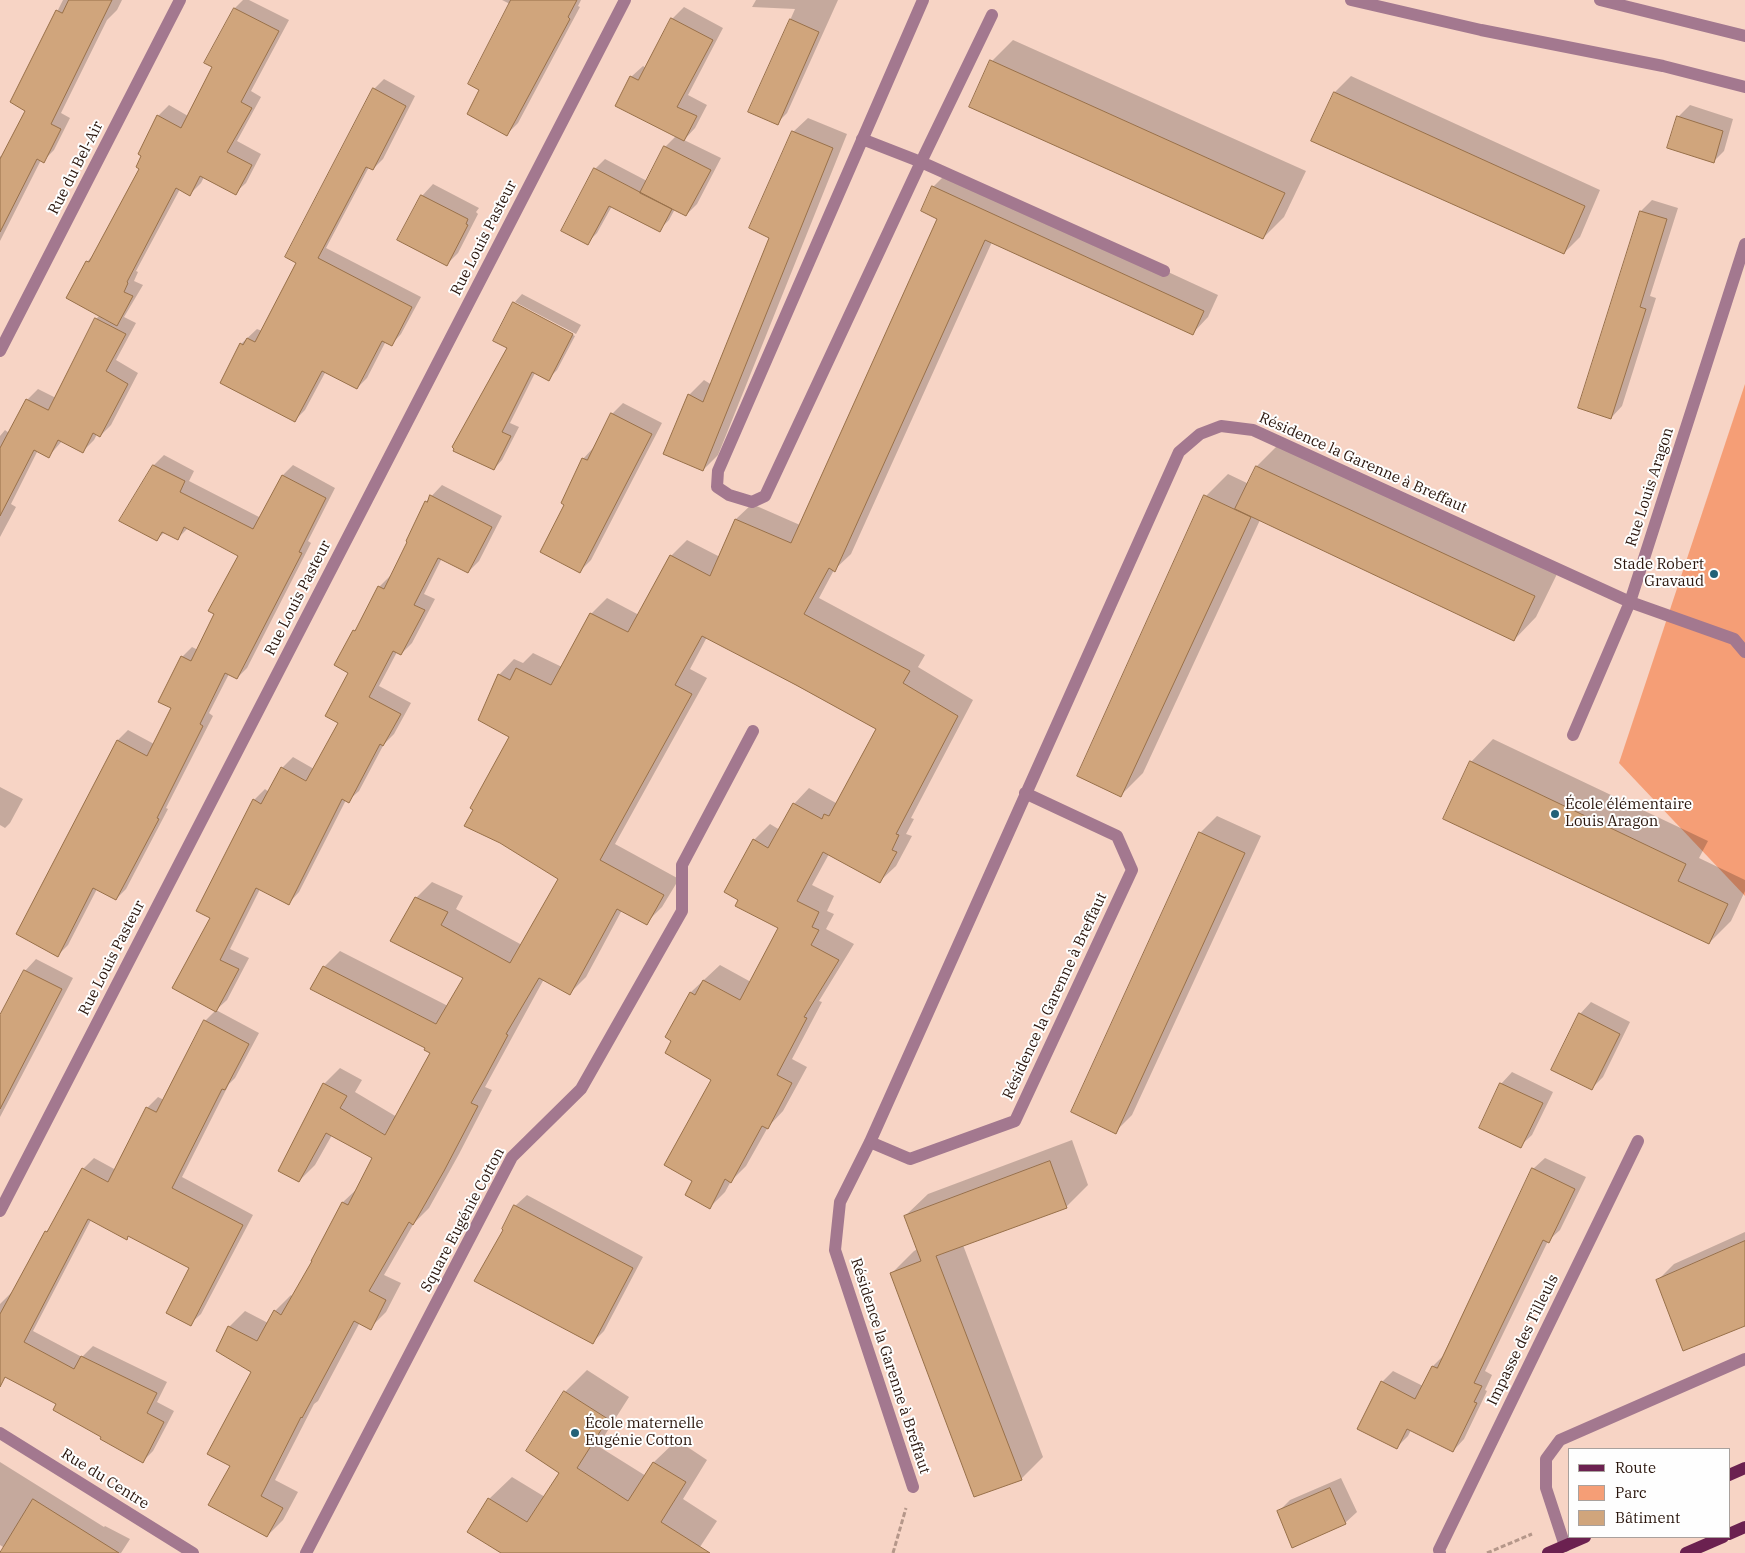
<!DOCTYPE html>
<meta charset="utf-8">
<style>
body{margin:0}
#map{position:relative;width:1745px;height:1553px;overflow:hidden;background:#f7d4c5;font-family:"IBM Plex Serif",serif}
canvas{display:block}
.legend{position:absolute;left:1568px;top:1448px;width:162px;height:90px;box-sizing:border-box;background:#fefefe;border:1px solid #a9a19d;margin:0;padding:6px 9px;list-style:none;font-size:15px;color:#29150c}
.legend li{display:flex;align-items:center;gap:10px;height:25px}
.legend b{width:25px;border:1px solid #a9a19d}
</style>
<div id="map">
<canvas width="1745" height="1553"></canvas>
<ul class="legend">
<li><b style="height:6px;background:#6b2150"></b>Route</li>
<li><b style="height:14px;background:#f59e76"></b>Parc</li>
<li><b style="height:14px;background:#d0a57c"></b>Bâtiment</li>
</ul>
</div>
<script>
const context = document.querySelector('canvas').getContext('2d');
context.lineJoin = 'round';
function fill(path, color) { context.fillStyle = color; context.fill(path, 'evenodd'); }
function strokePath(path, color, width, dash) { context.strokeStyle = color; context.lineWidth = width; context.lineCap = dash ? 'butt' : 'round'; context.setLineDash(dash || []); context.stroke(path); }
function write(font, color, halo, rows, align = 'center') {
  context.font = font + ' "IBM Plex Serif",serif'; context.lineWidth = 4; context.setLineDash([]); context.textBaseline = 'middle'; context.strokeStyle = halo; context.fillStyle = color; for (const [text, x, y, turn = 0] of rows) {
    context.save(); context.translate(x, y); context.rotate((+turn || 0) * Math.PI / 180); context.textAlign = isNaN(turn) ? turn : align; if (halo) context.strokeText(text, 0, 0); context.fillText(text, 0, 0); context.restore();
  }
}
const green = new Path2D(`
 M1745,384V896L1619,763Z`);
const shadow = new Path2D(`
 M63,0H122L117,10L107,20L61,113L70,118L54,150L43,161L41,160L0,241V156L2,157L27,110L12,102Z
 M243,0H249L289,20L251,91L261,97L237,141L261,154L246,183L235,193L204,177L201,183L190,194L180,189L136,271L138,272L134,281L143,285L124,317L136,323L116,360L138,373L111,425L100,436L97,434L94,440L83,451L62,441L49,456L38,450L11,504L16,507L0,537V436L5,430L9,433L27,400L38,389L56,398L96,319L100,315L87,262L96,252L141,168L158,116L169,105L188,116L213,67L235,8Z
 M502,0H581L578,6L580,7L518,123L507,134L481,90L510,4Z
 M756,0H838L787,113L777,123L750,111L795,9L752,7Z
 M684,7L723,28L688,95L707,105L695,128L684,140L721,158L697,204L686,215L675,209L669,220L659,230L612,206L597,233L587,243L595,169L605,159L647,181L665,147L676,136L631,77L643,66L646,68L672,19Z
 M1013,40L1306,171L1284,217L1263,238L992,61Z
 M1351,76L1600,190L1580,237L1564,253L1313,140L1335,92Z
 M384,79L415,96L383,159L373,169L369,167L326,248L421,297L401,334L392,344L386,341L367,378L357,388L326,371L305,410L295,420L241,344L257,329L262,331L297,263L374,89Z
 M1690,105L1733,119L1724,151L1713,162L1668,147L1679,116Z
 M808,118L847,134L718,455L703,470L689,395L704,380L712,385L771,237L793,132Z
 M949,171L1218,295L1208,317L1193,333L992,242L851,554L834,570L819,598L925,655L918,667L973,700L911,818L914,819L906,834L912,836L896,866L880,881L829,854L812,885L834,896L827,911L834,914L826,929L854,944L819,1001L822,1002L792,1059L807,1067L783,1111L768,1127L746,1166L731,1181L725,1192L710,1207L694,1181L712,1080L673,1040L667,1036L691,992L720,965L751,982L780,928L754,840L770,824L780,830L794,804L809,788L836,803L877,729L707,637L690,669L707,678L615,844L679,879L662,907L646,923L622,910L586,977L570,993L544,979L485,1087L492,1090L459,1154L429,1208L414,1223L384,1275L401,1283L386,1312L370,1328L360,1322L318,1401L314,1404L275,1480L298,1492L283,1520L267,1536L232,1466L253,1371L229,1327L245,1311L268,1323L275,1311L291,1295L293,1297L343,1202L358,1188L373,1157L332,1135L315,1165L299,1181L324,1084L340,1068L362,1080L355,1092L397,1117L432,1052L324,967L340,951L448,1006L465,978L416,898L432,882L463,896L456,909L522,945L560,878L510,737L499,675L514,659L523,663L533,653L562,667L591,614L607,598L639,615L671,556L687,540L720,557L736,519L752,504L800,525L938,218L933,187Z
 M433,184L479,208L476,212L478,214L458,253L446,265L422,196Z
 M1652,200L1678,208L1650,296L1656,298L1622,406L1611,418L1641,211Z
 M522,294L581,325L576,334L515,302V305L575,336L557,370L548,379L535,373L510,423L519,427L502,460L494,469L514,303Z
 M623,403L662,423L591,560L580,571L583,459L594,447L612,414Z
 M1279,444L1557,574L1536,617L1514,640L1260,520L1143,773L1121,795L1206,496L1228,474L1249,484L1257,466Z
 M164,455L194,471L189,481L261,518L283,475L293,465L335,488L308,541L311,543L247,668L237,678L229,674L209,713L213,716L166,808L168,809L126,889L116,899L97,889L68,945L58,955L18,933L118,740L128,730L154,744L173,708L182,657L192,647L198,650L216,613L240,555L188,528L178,538L165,532L157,539L121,521L154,465Z
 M442,485L502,516L479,561L468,572L442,558L424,594L435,599L412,643L401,654L397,652L379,686L411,703L394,734L384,744L359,791L348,801L346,800L299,892L289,903L260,889L230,949L249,958L227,1000L216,1010L259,1033L235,1078L229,1084L182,1177L253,1215L201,1314L190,1324L191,1268L129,1235L126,1238L91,1220L33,1331L82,1357L93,1346L167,1382L157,1402L174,1411L153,1451L143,1461L103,1436L58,1403L0,1372V1304L12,1292H13L46,1232L53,1224L83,1169L94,1158L116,1170L147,1108L158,1097L164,1100L205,1021L216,1010L211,918L254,800L265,789L269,792L282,768L293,757L314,769L340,722L350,672L354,631L360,625L379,587L390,576L391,577L426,502Z
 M1493,739L1708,841L1699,858L1745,880V891L1731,921L1709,943L1471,762Z
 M0,787L23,799L10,823L5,828L0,825Z
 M1217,816L1261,836L1132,1115L1115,1132L1200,833Z
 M36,959L73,978L0,1117V1018L25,971Z
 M1591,1002L1630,1022L1603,1077L1592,1088L1580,1014Z
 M1512,1072L1553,1092L1532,1135L1520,1146L1501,1084Z
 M1072,1140L1088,1185L1066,1207L963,1245L1043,1457L1021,1479L892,1273L914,1251L918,1249L905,1216L928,1194Z
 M1545,1158L1586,1177L1560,1230L1548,1241L1485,1371L1492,1375L1485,1390L1487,1391L1464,1439L1453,1451L1411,1430L1408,1436L1397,1447L1382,1382L1393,1371L1423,1386L1433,1366L1445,1354L1533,1169Z
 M527,1195L643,1257L604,1331L593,1342L505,1229L515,1206Z
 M1745,1232V1324L1657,1281L1674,1264Z
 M587,1370L629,1397L598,1446L646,1476L654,1462L677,1440L707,1460L683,1499L717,1521L696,1553H504L489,1499L512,1477L545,1497L561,1472L565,1392Z
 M0,1462L104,1527L105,1526L130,1539L121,1553H12L0,1545Z
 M1341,1478L1357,1512L1345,1523L1279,1511L1290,1500Z`);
const building = new Path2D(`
 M69,0H112L51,124L61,129L44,163L37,159L0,232V159L25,111L10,102L56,10L62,13Z
 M511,0H577L568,17L570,19L507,136L467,114L479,90L468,84Z
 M234,8L279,31L241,102L252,108L227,152L252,165L236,195L200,176L190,196L176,188L127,282L128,283L124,292L133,296L117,326L66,298L86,261L89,262L139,169L136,167L141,156L138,154L157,115L181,128L212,67L204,63Z
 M671,18L713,40L677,107L697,116L684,141L615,106L630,76L638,80Z
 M790,19L819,32L778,125L748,112Z
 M990,60L1285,193L1263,239L969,107Z
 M373,88L406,106L373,170L366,167L318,258L412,307L392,346L382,341L357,389L322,371L295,422L220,383L240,343L243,345L247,338L255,342L296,263L285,257Z
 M1334,92L1585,206L1564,254L1311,141Z
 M1677,116L1723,131L1714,163L1667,148Z
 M792,131L833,148L703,471L663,454L688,394L703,402L769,238L749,228Z
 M664,146L711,170L686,216L640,193Z
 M594,168L672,209L660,232L609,206L588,245L561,231Z
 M932,186L1204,311L1193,335L985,240L835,572L829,568L804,614L910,671L903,683L958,716L896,834L899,835L892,850L897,852L880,883L823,852L797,901L819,912L812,927L819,930L811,945L839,960L804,1017L807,1018L777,1075L792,1083L768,1129L762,1126L731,1183L725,1179L710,1209L685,1195L692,1181L664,1165L711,1080L665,1053L671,1041L665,1037L690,992L695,995L703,980L740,1000L778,928L735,906L738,900L724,892L753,839L768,848L793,803L822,819L824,814L829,816L876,729L796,685L702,636L675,685L692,694L600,860L664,895L647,925L617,909L570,995L539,978L506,1034L508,1035L485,1078L471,1103L478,1106L444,1171L413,1225L409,1222L369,1291L386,1300L371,1330L354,1321L302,1418L301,1417L261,1496L283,1508L267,1537L208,1505L230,1466L207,1454L251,1372L216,1351L228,1326L257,1341L274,1310L281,1315L312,1261H311L342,1202L348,1205L372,1158L326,1133L299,1182L278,1171L323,1083L347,1096L340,1108L385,1135L430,1053L424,1050L425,1048L310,989L323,966L436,1024L463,978L390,941L415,897L448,912L441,925L510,963L558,879L500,843L464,826L473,810L470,808L509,737L478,720L498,674L510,680L516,668L551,685L590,613L628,632L670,555L710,576L735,519L791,543L937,219L921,211Z
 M421,195L468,219L466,224L468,225L447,266L397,240Z
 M1640,211L1667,219L1640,307L1646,309L1611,419L1578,408Z
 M513,302L573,334L549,381L532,372L502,432L511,436L494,470L453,451L454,449L452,447L507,348L493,341Z
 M95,318L126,334L106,371L128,384L100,437L93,433L83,453L58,440L49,458L34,450L0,516V448L26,399L48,410Z
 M611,413L652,434L580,573L540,552L564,505L561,503L582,458L587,460Z
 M153,465L185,481L180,492L253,529L282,475L326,498L299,552L302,553L237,679L225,673L200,724L203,726L157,818L159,819L116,900L93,888L58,957L16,934L117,740L147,756L171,708L158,702L181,656L191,661L214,614L208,611L238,556L184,527L178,540L162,532L157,541L119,521Z
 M1256,466L1535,596L1514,641L1235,509Z
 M430,495L492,527L468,573L438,558L414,605L425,610L401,655L393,651L369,697L401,714L383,746L380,744L349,803L342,799L289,905L256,888L220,960L239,969L216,1012L172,988L210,918L196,911L253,799L261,804L281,767L306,781L338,723L325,716L348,673L334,665L353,630L355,631L378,586L384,589L407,542L406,541L425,501L427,502Z
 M1204,495L1251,517L1121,797L1077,776Z
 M1470,761L1686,864L1678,881L1728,904L1709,944L1443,819Z
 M1199,832L1245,853L1116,1134L1071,1112Z
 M24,970L62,989L0,1109V1015Z
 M1579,1013L1620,1034L1592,1090L1551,1070Z
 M204,1020L249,1044L225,1090L222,1089L172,1188L243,1225L191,1326L166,1313L189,1268L128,1236L127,1240L88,1219L24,1342L74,1369L81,1356L157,1393L147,1413L164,1422L143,1463L100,1439L101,1437L53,1410L56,1404L5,1377L0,1387V1314L45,1231L47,1232L82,1168L108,1182L146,1107L156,1112Z
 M1500,1083L1543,1103L1521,1148L1479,1128Z
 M1050,1161L1067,1208L936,1256L1022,1480L974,1497L890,1273L921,1261L904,1216Z
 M1532,1168L1575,1189L1549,1243L1543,1240L1474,1383L1482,1386L1474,1402L1477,1403L1453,1452L1407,1429L1397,1449L1357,1429L1381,1381L1415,1399L1432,1366L1437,1368Z
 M514,1205L633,1268L593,1344L474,1281L503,1230L502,1229Z
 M1745,1241V1326L1683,1351L1656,1280Z
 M564,1391L608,1419L577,1468L628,1501L653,1462L686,1482L661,1522L710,1553H501L467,1532L488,1498L527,1522L559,1473L526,1451Z
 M1330,1488L1346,1524L1292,1548L1277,1511Z
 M33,1499L119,1553H0Z`);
const path = new Path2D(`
 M893,1553L906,1508
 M1487,1553L1532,1534`);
const minor = new Path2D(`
 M923,0L718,471L717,487L729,495L752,502L765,496L921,162L992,15
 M1351,0L1481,30L1663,66L1745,87
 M1600,0L1745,36
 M862,139L921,162L1164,271
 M0,351L180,0
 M1573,735L1630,602L1745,244
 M870,1142L910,1159L1015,1121L1132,870L1117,836L1025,793
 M0,1211L625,0
 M0,1433L193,1553
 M913,1487L835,1250L840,1202L870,1142L1179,452L1200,434L1221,426L1253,430L1630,602L1734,639L1745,652
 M1565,1546L1546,1488V1459L1560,1440L1745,1359
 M306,1553L512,1157L581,1089L682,911V865L753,731
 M1440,1553L1439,1550L1638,1141`);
const major = new Path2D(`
 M1729,1475L1745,1468
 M1729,1534L1745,1527
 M1548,1553L1585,1537
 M1686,1553L1723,1537`);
const markers = [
 [1714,574,5,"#236177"],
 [1555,814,5,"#236177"],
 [575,1433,5,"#236177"]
];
const streetNames = [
 ["Rue du Bel-Air",76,168,-63],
 ["Rue Louis Pasteur",484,238,-63],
 ["Résidence la Garenne à Breffaut",1363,463,24],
 ["Rue Louis Aragon",1650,487,-72],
 ["Rue Louis Pasteur",298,598,-63],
 ["Rue Louis Pasteur",112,958,-63],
 ["Résidence la Garenne à Breffaut",1055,996,-65],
 ["Square Eugénie Cotton",463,1220,-62],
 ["Impasse des Tilleuls",1523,1340,-64],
 ["Résidence la Garenne à Breffaut",890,1366,72],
 ["Rue du Centre",105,1479,32]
];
const poiNames = [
 ["Stade Robert",1704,565,"right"],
 ["Gravaud",1704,582,"right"],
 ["École élémentaire",1565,805],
 ["Louis Aragon",1565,822],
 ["École maternelle",585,1424],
 ["Eugénie Cotton",585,1441]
];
fill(green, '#f59e76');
fill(shadow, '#0003');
fill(building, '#d0a57c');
strokePath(building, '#987049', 1);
strokePath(path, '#b5978a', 3, [5, 2.5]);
strokePath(minor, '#a3788f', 12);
strokePath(major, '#6b2150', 12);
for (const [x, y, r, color] of markers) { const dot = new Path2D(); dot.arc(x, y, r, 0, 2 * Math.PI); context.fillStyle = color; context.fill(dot); strokePath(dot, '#fefefe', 2); }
write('15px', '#29150c', '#fefefe', streetNames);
write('15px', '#29150c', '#fefefe', poiNames, 'left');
</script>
